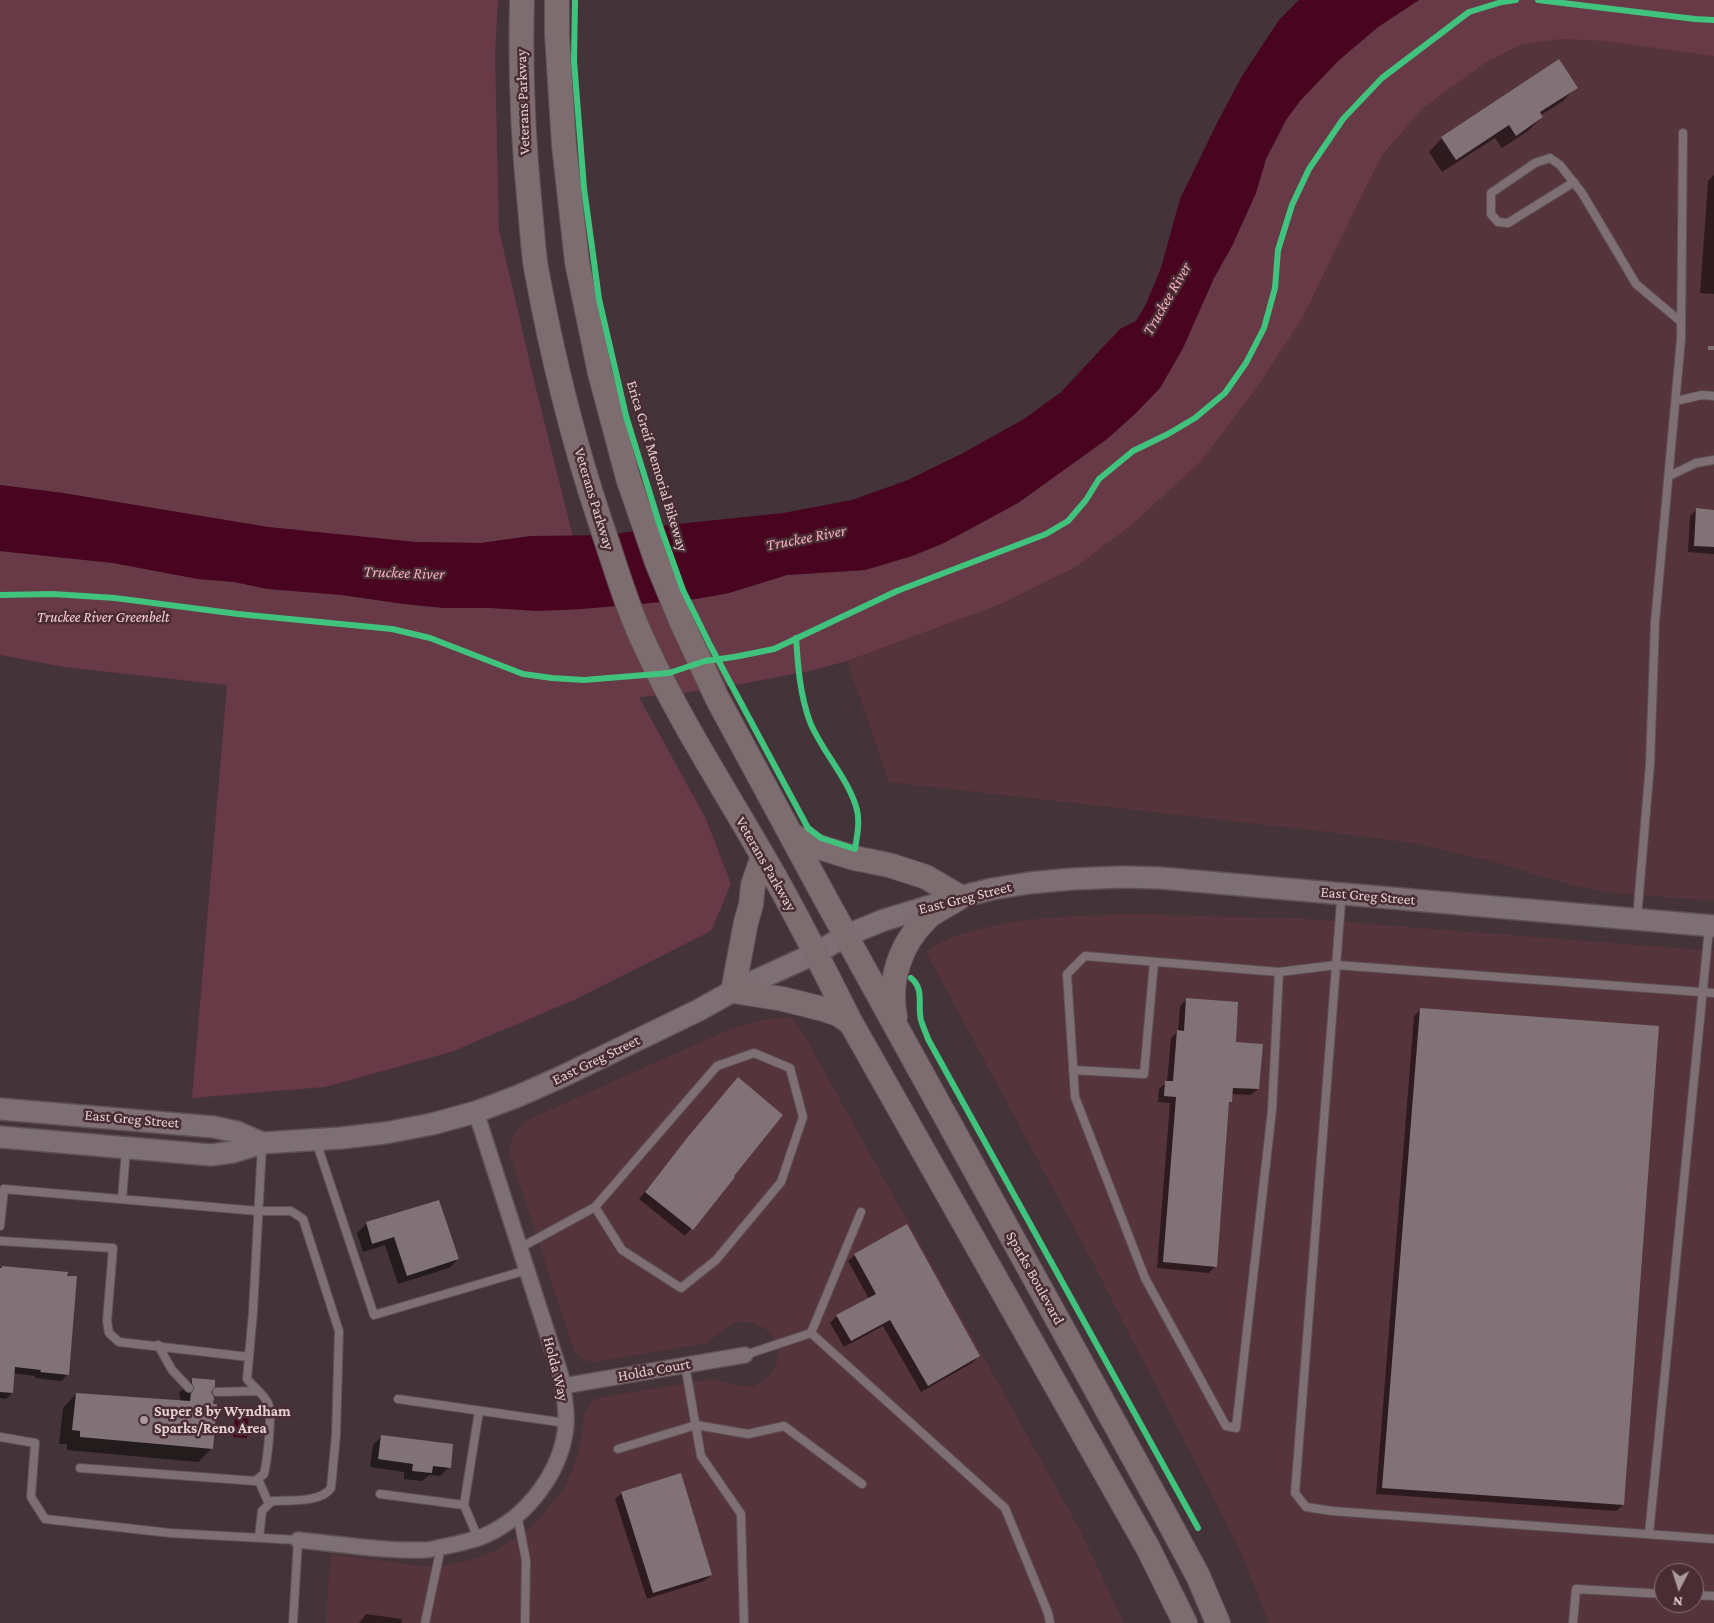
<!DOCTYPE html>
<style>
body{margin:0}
#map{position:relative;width:1714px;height:1623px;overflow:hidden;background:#443338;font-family:"Crimson Pro",serif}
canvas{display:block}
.north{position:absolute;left:1654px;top:1563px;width:50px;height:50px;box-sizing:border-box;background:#4a2d34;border:1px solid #876e74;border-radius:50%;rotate:185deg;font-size:14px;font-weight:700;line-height:20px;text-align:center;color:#e3d0d3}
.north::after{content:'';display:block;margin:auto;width:18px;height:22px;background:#ab999d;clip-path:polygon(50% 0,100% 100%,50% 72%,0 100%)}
</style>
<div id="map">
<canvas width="1714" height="1623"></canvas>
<div class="north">N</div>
</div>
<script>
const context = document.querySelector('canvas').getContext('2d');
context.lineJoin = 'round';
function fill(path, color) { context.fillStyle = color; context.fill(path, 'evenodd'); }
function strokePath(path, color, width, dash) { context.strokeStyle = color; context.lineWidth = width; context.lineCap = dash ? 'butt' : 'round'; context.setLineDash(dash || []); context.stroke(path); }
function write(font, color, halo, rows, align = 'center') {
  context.font = font + ' "Crimson Pro",serif'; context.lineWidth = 5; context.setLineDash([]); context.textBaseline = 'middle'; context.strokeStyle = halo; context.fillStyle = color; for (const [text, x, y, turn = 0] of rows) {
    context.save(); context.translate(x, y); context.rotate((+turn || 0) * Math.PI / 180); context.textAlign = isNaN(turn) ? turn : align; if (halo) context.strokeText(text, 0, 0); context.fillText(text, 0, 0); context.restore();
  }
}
const built = new Path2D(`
 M1562,39L1602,41L1714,56V901L1606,892L1574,886L1492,861L1412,843L1329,832L889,782L847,661L1001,604L1076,567L1133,524L1200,462L1257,388L1304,315L1364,191L1385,153L1422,109L1485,63L1522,44Z
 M1134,914L1306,919L1714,951V1623H1269L1241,1552L1092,1261L926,952L942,942L964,933L992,926L1025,920L1075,916ZM1664,1573H1694V1603H1664Z
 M792,1017L800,1028L1080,1530L1124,1623H325L331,1554L427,1567L448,1565L467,1561L486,1555L505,1545L521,1535L540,1518L565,1487L573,1468L580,1446L584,1414L594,1400L602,1397L713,1379L739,1386L751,1387L762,1382L771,1374L777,1363L778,1351L773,1338L765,1328L752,1323L740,1322L731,1324L707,1343L601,1361L591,1362L581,1358L574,1351L509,1151L512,1139L518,1129L527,1120L728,1030L761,1020Z`);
const green = new Path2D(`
 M0,0H498L495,53L499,230L534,380L573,537L531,536L481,543L416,542L358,537L268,527L63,493L0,485Z
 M1419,0H1714V56L1602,41L1562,39L1522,44L1485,63L1422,109L1384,153L1364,191L1304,315L1257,388L1200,462L1133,524L1076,567L1001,604L847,661L814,670L742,684L684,693L639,697L706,819L731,884L711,931L574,1000L451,1052L325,1087L192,1098L227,685L64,667L0,655V551L113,563L198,579L234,582L268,589L342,595L404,604L444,608L627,605L696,599L729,593L787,575L865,570L912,556L944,543L1018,503L1107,439L1135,414L1160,388L1183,348L1214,278L1232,246L1256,193L1266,159L1286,120L1300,101L1338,61L1378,27Z`);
const water = new Path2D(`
 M1299,0H1419L1378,27L1338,61L1300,101L1286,120L1266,159L1256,193L1232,246L1214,278L1183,348L1160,388L1135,414L1107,439L1018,503L944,543L912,556L865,570L787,575L729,593L696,599L582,609L538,611L490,608H444L404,604L342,595L268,589L234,582L198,579L113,563L0,551V485L63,493L268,527L416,542L481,543L531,536L610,535L668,525L783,513L852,500L908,480L961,454L1024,419L1061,392L1120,329L1136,321L1146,304L1161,268L1180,199L1218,121L1242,76L1279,20Z
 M235,1413L249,1415L247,1438L233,1437Z`);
const shadow = new Path2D(`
 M1576,87L1563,101L1541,115L1542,117L1528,131L1502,148L1495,138L1442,172L1429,152L1442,138Z
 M1714,175V294L1700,293L1708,181Z
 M1697,509L1714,511V554L1688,552L1690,516Z
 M1187,999L1234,1044L1258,1089L1251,1095L1231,1094V1101L1228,1104L1215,1266L1209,1273L1157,1268L1170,1103L1158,1102L1159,1089L1167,1082L1171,1038L1178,1031L1180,1006Z
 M1420,1010L1658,1027L1623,1505L1616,1511L1376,1494L1414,1016Z
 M681,1146L734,1177L685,1236L639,1199Z
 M439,1201L458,1259L449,1268L398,1284L385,1245L363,1252L357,1233L366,1224Z
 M855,1255L979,1356L972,1363L921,1392L883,1326L844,1347L830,1323L837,1316L869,1299L848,1261Z
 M2,1267L66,1277L67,1375L61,1381L35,1378V1376L13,1373L12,1393L6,1399L0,1398V1269Z
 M193,1380L210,1392L212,1448L198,1462L67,1450V1444H59L63,1408L76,1394L181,1402L179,1393Z
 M382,1436L449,1467L440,1476L429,1475L422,1481L404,1479V1472L370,1467L373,1445Z
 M622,1493L711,1575L704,1581L647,1599L615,1499Z
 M366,1614L402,1619L401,1623H359Z`);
const building = new Path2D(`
 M1559,59L1578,88L1540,112L1543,117L1516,136L1509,125L1456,160L1441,137Z
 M1696,508L1714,510V547L1694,546Z
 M1186,998L1238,1002L1236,1042L1263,1044L1259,1089L1233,1088L1232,1102H1229L1217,1267L1163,1262L1176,1097L1164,1096L1165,1081H1173L1177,1030L1184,1031Z
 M1420,1008L1659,1026L1624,1505L1382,1488Z
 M738,1077L783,1115L734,1176L735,1177L693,1230L645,1192L687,1138Z
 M439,1200L459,1259L407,1276L394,1237L372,1244L366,1222Z
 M907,1224L980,1356L928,1386L890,1320L851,1341L836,1315L876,1294L854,1254Z
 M2,1266L68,1272L67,1276H77L69,1375L40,1372L41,1370L15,1367L13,1393L0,1392V1268H2Z
 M192,1378L215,1380V1387L211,1392L214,1397L213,1404H217L213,1449L80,1437V1431L72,1430L76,1393L190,1401L191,1393L194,1389L192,1383Z
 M381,1435L453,1444L451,1468L433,1466L432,1473L412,1471L413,1464L378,1459Z
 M681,1473L712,1575L653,1593L621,1492Z`);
const lane = new Path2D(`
 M1574,182L1508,223L1498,222L1491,214V193L1535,163L1550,158L1560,165L1582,193L1636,284L1680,321
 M1676,401L1702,395L1714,396
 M1669,476L1696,463L1714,460
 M1341,902L1295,1493L1306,1507L1332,1511L1714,1539
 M1637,918L1650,764L1655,622L1681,339L1683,133
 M1279,972L1272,1110L1236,1428L1226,1426L1145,1278L1075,1097L1067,974L1085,956L1279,972L1336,965L1714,993
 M1073,1070L1144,1074L1154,962
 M316,1141L374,1315L527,1270
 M122,1199L126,1150
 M0,1226L4,1189L258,1211H291L303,1219L339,1331L336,1435L331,1488C321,1503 288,1500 272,1501L262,1511L259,1538
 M0,1241L113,1248L107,1321L109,1333L119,1342L249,1357
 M520,1248L595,1207L717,1066L754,1053L790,1068L803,1117L781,1182L716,1260L681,1288L622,1250L595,1207
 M811,1333L1005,1508L1048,1613L1050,1623
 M158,1345L172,1370L189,1388
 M745,1355L811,1333L861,1212
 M685,1365L701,1456L741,1514L744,1623
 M217,1392L258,1391
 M398,1399L566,1423
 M0,1437L35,1443L31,1497L45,1519L170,1533L298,1540L293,1623
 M618,1449L696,1425L748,1434L784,1426L862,1484
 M80,1468L255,1481L264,1474C267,1461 273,1415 268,1403C264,1395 253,1386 247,1379L253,1312L262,1145
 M258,1479L269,1504
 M380,1494L464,1505L478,1538
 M464,1505L479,1411
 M517,1514L526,1560L525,1623
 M1649,1534L1709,928
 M1694,1595L1714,1596
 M425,1623L441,1547
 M1573,1623L1576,1589L1664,1594`);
const street = new Path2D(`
 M563,1386L745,1355
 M298,1540C340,1544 382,1551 424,1550C430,1550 436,1548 442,1547C457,1544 472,1541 486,1535C528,1516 562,1471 566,1425C567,1409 564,1393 561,1376L476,1112`);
const secondary = new Path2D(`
 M0,1109L214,1127L237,1132L262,1143
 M0,1137L211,1155L233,1152L262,1143L341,1138L385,1133L432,1124L476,1112L518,1096L561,1077L699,1010L733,991L816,953L847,935L884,920L960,897L992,889L1029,883L1072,879L1123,877L1160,878L1714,926`);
const primary = new Path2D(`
 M522,0C520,70 523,139 530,208C532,228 533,249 536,268C552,355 573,441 601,524C615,565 627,608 646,647C679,719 722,785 761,853C794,908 822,966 851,1023L1148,1548L1185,1623
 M557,0V35L564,145L577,262L600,373L628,478L657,562L682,623L717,698L824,896L1163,1511L1198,1576L1218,1623
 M793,836L819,847L854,858L889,865L926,877L960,897C950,904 936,910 927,918C900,944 888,981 895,1017
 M763,856L753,885L751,905L746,922L733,991L783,999L823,1009L838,1014L851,1023`);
const rail = new Path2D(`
 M1708,348H1714`);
const cycleway = new Path2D(`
 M575,0L574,61L584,188L599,299L626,416L659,523L683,590L710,645L808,828L821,838L855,849C857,836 860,823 857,810C850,781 821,750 810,722C800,695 798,667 796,638
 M1538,0L1695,19L1714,20
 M0,595L53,594L115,598L238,614L392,629L430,638L523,674L552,678L584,680L669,673L705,661L734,657L774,649L897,591L1046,534L1068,521L1086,500L1099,479L1133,451L1168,434L1195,418L1225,393L1246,363L1264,328L1275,288L1278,250L1292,205L1309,169L1343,119L1382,78L1469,12L1502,2L1516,0
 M911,978C925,990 917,1004 921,1020C923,1027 926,1033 928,1039L1198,1528`);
const markers = [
 [144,1420,5,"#ab999d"]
];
const streetNames = [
 ["Veterans Parkway",523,102,-92],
 ["Erica Greif Memorial Bikeway",657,466,73],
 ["Veterans Parkway",594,499,73],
 ["Veterans Parkway",766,864,60],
 ["East Greg Street",1368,896,5],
 ["East Greg Street",965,898,-14],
 ["East Greg Street",596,1060,-26],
 ["East Greg Street",132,1119,5],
 ["Sparks Boulevard",1035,1278,61],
 ["Holda Way",556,1369,76],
 ["Holda Court",654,1370,-10]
];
const parkNames = [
 ["Truckee River Greenbelt",103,617]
];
const poiNames = [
 ["Super 8 by Wyndham",154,1411],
 ["Sparks/Reno Area",154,1428]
];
const waterNames = [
 ["Truckee River",1167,299,-60],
 ["Truckee River",806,538,-11],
 ["Truckee River",404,573,2]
];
fill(built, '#56343c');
fill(green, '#683946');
fill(water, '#490520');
fill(shadow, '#0007');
fill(building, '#807276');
strokePath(lane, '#5e5053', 10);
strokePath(street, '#5e5053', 18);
strokePath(secondary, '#5e5053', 24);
strokePath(primary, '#5e5053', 26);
strokePath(lane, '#7d6f73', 8);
strokePath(street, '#7d6f73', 15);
strokePath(secondary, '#7d6f73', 21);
strokePath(primary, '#7d6c70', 24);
strokePath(rail, '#7d6f74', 4, [10, 5]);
strokePath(cycleway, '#40c37c', 6);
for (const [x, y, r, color] of markers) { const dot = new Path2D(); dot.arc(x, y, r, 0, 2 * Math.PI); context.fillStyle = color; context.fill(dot); strokePath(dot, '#4a2d34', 2); }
write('15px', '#e3d0d3', '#4a2d34', streetNames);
write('italic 15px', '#feced8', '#4a2d34', parkNames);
write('bold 15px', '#e3d0d3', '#4a2d34', poiNames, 'left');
write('italic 16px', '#f3afbe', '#4a2d34', waterNames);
</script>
